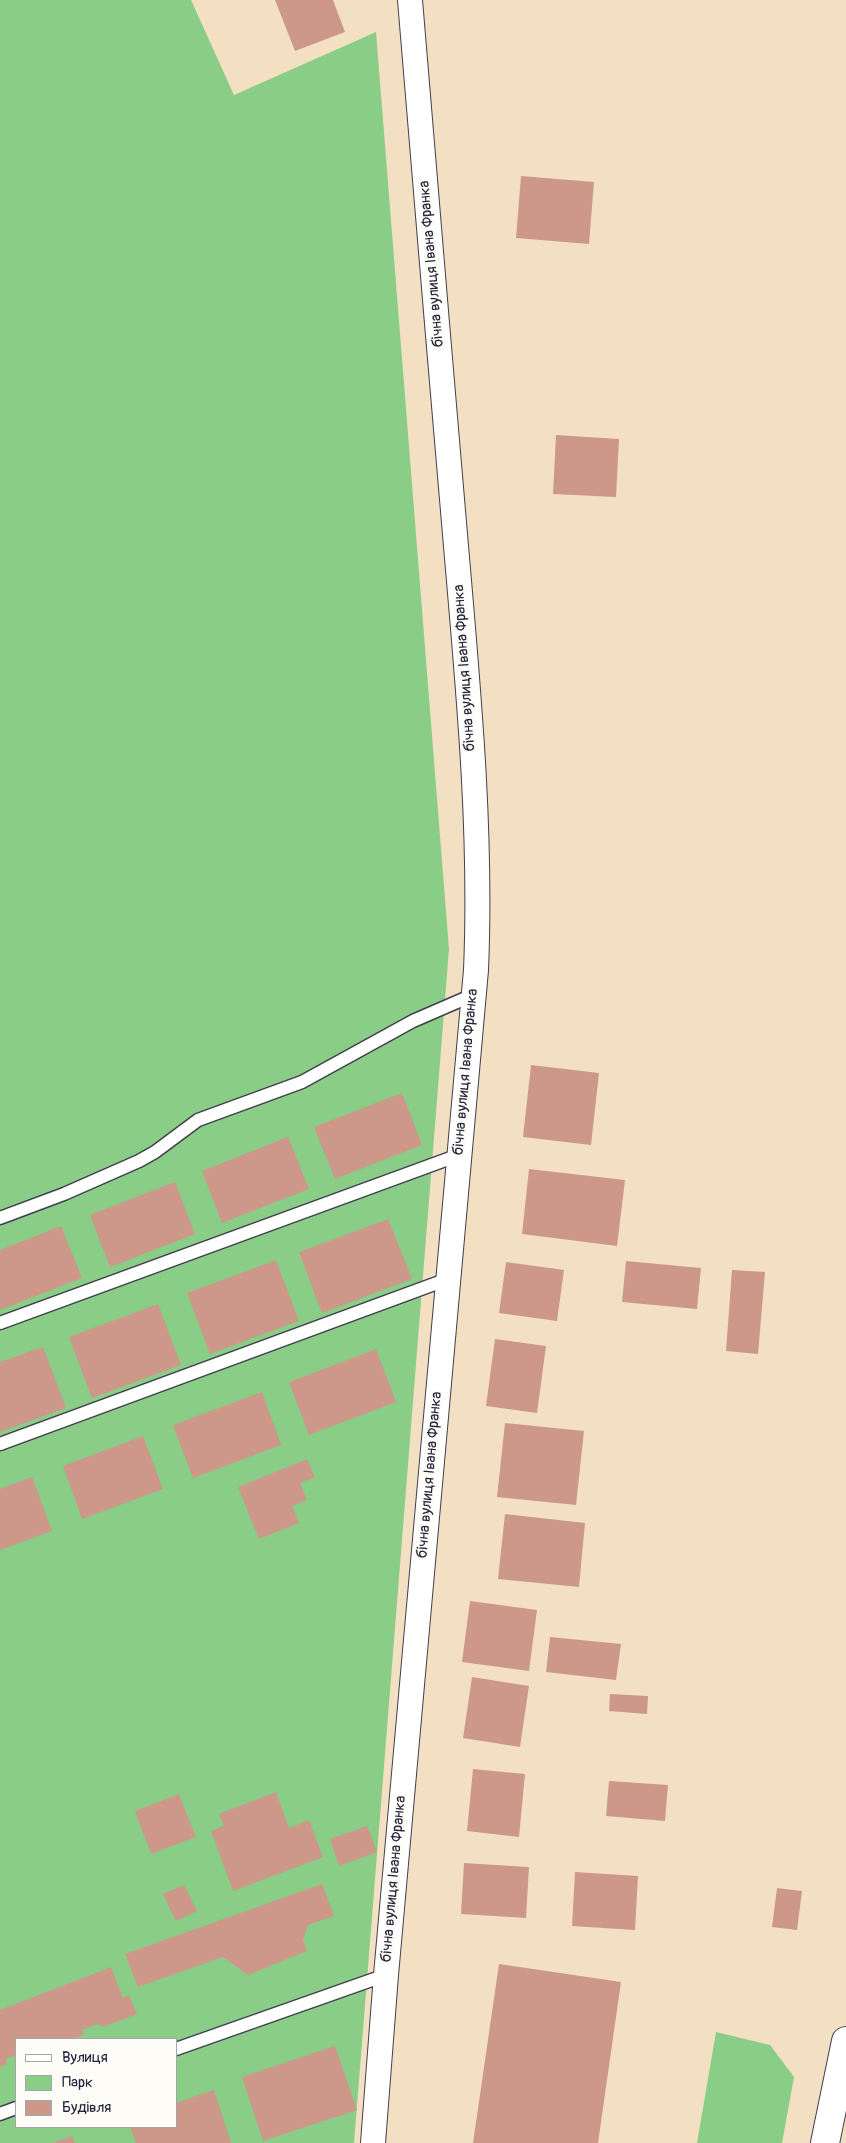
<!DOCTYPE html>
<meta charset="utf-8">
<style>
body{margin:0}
#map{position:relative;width:846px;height:2143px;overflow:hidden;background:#f3e0c3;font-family:Pangolin,sans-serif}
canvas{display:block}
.legend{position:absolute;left:15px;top:2038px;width:162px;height:90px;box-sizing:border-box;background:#fdfcf7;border:1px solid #a5a5ac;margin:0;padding:6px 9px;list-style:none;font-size:15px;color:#22223b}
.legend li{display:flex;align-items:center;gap:10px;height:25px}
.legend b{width:25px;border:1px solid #a5a5ac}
</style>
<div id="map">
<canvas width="846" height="2143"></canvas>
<ul class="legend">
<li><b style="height:6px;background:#fff"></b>Вулиця</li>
<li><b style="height:14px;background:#89cd86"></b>Парк</li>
<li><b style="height:14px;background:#cd988a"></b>Будівля</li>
</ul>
</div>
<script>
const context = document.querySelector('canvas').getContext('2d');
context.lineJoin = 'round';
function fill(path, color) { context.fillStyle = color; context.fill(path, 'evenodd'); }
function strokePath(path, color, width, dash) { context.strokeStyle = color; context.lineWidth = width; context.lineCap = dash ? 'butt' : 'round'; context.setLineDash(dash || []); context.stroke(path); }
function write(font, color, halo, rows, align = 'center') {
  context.font = font + ' Pangolin,sans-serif'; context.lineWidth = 5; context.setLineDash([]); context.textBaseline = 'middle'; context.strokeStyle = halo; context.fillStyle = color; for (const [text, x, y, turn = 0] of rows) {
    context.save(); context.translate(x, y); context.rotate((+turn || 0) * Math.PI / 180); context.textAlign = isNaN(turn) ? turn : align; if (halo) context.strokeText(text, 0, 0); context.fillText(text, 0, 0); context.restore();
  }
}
const green = new Path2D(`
 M0,0H191L234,95L376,32L449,949L354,2143H0ZM16,2039H176V2127H16Z
 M716,2032L770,2045L794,2077L782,2143H697Z`);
const building = new Path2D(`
 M275,0H333L345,32L295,51Z
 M521,176L594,182L589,244L516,238Z
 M556,435L619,439L616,497L553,494Z
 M531,1065L599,1073L591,1145L523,1137Z
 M402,1093L422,1145L335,1179L314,1127Z
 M288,1137L309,1189L222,1223L202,1171Z
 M529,1169L625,1180L617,1246L522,1234Z
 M175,1182L195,1234L110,1267L90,1215Z
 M388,1219L412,1279L322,1313L299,1252Z
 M61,1226L82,1278L0,1310V1250Z
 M276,1260L299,1321L210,1354L187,1293Z
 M626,1261L701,1268L697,1309L622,1302Z
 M506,1262L564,1270L557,1321L499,1313Z
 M732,1270L765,1272L758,1354L726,1351Z
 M158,1304L181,1365L92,1398L69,1337Z
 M495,1339L546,1346L537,1413L486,1406Z
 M43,1347L66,1408L0,1432V1362Z
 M376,1349L396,1402L309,1435L289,1382Z
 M262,1392L281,1445L193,1478L173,1425Z
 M505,1423L584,1431L576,1505L497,1497Z
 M143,1436L163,1489L82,1519L63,1466Z
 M307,1459L315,1477L300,1483L307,1500L292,1506L299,1523L259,1539L238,1487Z
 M32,1477L52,1531L0,1550V1489Z
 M505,1514L585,1523L579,1587L498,1579Z
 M470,1601L537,1610L529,1671L462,1662Z
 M550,1637L621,1644L616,1680L546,1672Z
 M472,1677L529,1686L520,1747L463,1738Z
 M610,1694L648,1696L647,1714L609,1711Z
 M473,1769L525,1774L519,1837L467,1831Z
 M609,1781L668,1785L665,1821L606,1816Z
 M276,1792L289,1828L309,1820L323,1857L233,1891L211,1831L224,1826L219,1814Z
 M179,1794L196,1837L151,1854L135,1811Z
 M367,1826L377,1852L339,1866L330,1839Z
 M464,1863L529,1867L526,1918L461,1914Z
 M575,1872L638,1876L635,1930L572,1926Z
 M322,1884L334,1916L308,1925L303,1940L307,1951L248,1975L223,1957L138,1987L125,1954Z
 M184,1885L197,1911L176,1921L163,1894Z
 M777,1888L802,1891L797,1930L772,1927Z
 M499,1964L621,1982L598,2143H473Z
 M111,1967L123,1998L129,1995L137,2014L103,2027L98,2024L82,2030L84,2035L71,2039H16V2055L6,2059L7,2064L0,2067V2010Z
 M335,2046L357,2110L263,2141L242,2077Z
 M214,2090L231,2143H136L130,2127H176V2103Z
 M72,2136L75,2143H53Z`);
const service = new Path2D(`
 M0,1218L64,1194L139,1161L155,1152L198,1120L302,1082L413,1021L473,995
 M0,1323L459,1155
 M0,1444L448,1279
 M176,2049L386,1975
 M0,2114L16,2108`);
const minor = new Path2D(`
 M373,2143L386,1975L476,970C482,829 468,687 456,546C441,364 424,182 410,0`);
const trunk = new Path2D(`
 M825,2143L846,2041`);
const streetNames = [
 ["бічна вулиця Івана Франка",432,264,-95],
 ["бічна вулиця Івана Франка",465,668,-94],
 ["бічна вулиця Івана Франка",466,1072,-85],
 ["бічна вулиця Івана Франка",430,1475,-85],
 ["бічна вулиця Івана Франка",394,1879,-85]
];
fill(green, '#89cd86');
fill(building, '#cd988a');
strokePath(service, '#413e4f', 15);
strokePath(minor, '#413e4f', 26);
strokePath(trunk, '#413e4f', 30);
strokePath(service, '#fff', 12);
strokePath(minor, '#fff', 24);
strokePath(trunk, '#fff', 28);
write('15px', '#22223b', '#fdfcf7', streetNames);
</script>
